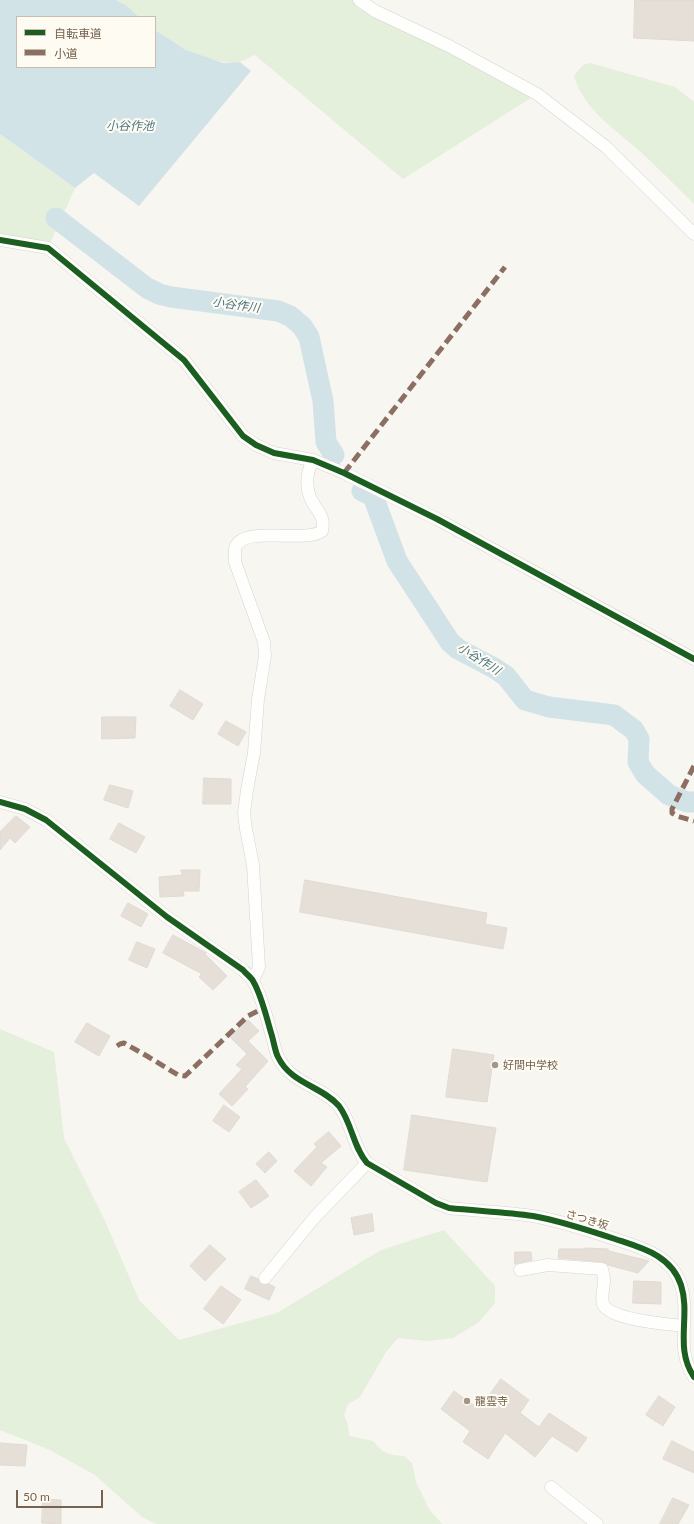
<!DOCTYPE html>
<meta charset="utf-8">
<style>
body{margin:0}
#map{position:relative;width:694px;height:1524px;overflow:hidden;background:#f8f6f0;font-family:Lato,"Noto Sans JP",sans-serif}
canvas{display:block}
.legend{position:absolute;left:16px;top:16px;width:140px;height:52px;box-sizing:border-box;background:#fefbf2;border:1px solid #c7beb1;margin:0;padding:5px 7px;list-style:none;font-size:12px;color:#756250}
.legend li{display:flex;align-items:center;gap:8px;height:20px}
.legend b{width:20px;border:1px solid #c7beb1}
.scale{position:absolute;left:16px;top:1490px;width:87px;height:18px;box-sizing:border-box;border:2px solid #756250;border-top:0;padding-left:5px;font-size:12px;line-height:14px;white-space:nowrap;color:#756250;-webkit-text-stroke:3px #fefbf2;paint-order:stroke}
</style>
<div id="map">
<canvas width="694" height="1524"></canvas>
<ul class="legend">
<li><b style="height:5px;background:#1b5e20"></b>自転車道</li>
<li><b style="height:5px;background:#8d6e63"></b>小道</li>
</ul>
<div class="scale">50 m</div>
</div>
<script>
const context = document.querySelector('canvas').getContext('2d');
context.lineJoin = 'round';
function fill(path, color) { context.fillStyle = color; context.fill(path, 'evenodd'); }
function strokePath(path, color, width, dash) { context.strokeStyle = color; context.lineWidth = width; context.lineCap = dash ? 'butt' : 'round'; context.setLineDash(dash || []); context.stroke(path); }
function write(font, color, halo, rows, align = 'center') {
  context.font = font + ' Lato,"Noto Sans JP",sans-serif'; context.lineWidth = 4; context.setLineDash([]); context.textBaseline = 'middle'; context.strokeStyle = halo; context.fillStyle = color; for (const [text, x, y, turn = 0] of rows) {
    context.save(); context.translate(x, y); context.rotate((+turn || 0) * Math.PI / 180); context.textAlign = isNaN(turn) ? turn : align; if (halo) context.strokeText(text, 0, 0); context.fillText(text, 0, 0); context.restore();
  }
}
const green = new Path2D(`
 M116,0H359L537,94L403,179L255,55C250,57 244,61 238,62C211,66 176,46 155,30V17H139L126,5Z
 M590,63L675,87L694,102V204C677,187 661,171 644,155C618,131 584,111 574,76L583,65Z
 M0,134L75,188L48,248L0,240Z
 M0,1029L54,1052L64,1138L106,1223L139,1300L179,1340L277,1313L381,1250L444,1230L495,1286V1303L479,1322L453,1338L427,1341L398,1338L386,1352L360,1397L348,1404L344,1415L348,1425L349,1436L373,1441L382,1451L392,1455L404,1456L412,1463L416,1482L429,1509L442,1524H156L142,1517L95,1475L50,1450L0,1430Z`);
const water = new Path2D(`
 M0,0H116L126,5L139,17H17V67H155V30L186,50L223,63L240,62L251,71L139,206L94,173L75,188L0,134Z`);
const river = new Path2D(`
 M56,218L147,288L159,294L171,297L278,311L290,316L302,326L309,337L323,401L326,442L334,455
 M362,491L373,496L397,561L450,642L458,649L494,668L506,676L525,700L549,707L614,715L634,730L639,739L638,762L645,774L669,795L687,802H694`);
const building = new Path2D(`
 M635,0H694V41L634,38Z
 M180,690L203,704L193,720L170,706Z
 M102,717H136L135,738L102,739Z
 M226,721L246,732L238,746L218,734Z
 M204,778L231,779V804H203Z
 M110,785L133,791L128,808L104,800Z
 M16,816L30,827L15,843L10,838L0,850V832Z
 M119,823L145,837L136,853L110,839Z
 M181,870H200L199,891H183L184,896L160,897L159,877L182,875Z
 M305,880L487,913L485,924L507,928L503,949L300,912Z
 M128,903L148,914L141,927L121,916Z
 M173,935L206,953L205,954L227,976L213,990L199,977L202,974L163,953Z
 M137,942L155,949L147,968L129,960Z
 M248,1020L259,1031L248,1041L268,1061L245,1087L248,1089L232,1106L219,1094L242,1069L236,1065L247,1054L230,1037Z
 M87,1023L110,1036L99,1056L75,1042Z
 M453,1049L494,1055L487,1102L446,1097Z
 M224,1105L240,1117L229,1132L213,1121Z
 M412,1115L496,1128L487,1182L404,1170Z
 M329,1132L341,1146L321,1163L327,1167L311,1186L294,1171L317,1147L314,1144Z
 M269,1152L277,1161L265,1173L256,1164Z
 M256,1180L269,1196L251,1208L239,1192Z
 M372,1214L374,1231L354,1235L351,1218Z
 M210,1245L226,1259L205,1281L190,1266Z
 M585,1248L608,1249L609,1251L649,1261L638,1273L608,1265L603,1262L558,1258L559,1249H585Z
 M515,1252H531L532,1260L515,1264Z
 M251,1276L258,1279L261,1284L264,1285L269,1284L275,1287L269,1300L245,1289Z
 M634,1281L661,1282V1304L633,1303Z
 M221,1286L241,1300L223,1324L204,1309Z
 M501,1379L529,1400L520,1413L539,1427L549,1413L587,1438L577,1452L552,1436L535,1457L505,1433L488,1459L463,1442L470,1431L441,1409L454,1391L479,1409Z
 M659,1396L675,1407L663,1426L646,1415Z
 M672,1441L694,1452V1473L663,1459Z
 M0,1443L27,1445L25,1466L0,1465Z
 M673,1498L689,1505L678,1524H660Z
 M43,1499L61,1500V1524L42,1523Z`);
const minor = new Path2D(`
 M359,0L375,11L449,46L537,94L606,147L694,234
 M0,240L48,248L184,360L243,436L256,445L274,453L313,460L344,473L437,519L694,659
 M0,802L25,809L46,820L167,917L243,970C246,974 251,977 253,981C262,996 267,1020 272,1036C274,1043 275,1051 278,1057C291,1084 322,1086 339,1106C352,1123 353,1147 367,1163L436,1203L449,1208C477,1211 506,1212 533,1216C561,1221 588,1230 615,1239C642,1248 671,1255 681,1285C691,1316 674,1348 694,1377
 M253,981L259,967L253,865L246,829L244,813L247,790L254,753L258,699L265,656L264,642L235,562C235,558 235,553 235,549C240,524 305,544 322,531C326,515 315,510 310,497C305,484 307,472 313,460
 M520,1270L548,1265L602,1269C603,1273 604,1277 604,1281C604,1288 600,1300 604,1306C614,1320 666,1324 684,1326
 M265,1278L314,1218L367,1163
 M551,1487L597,1524`);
const quiet = new Path2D(`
 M344,473L505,267
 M694,766L672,809V813L677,816L694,821
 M117,1046L120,1044L124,1043L147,1056L178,1075L185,1076L248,1016L264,1008`);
const cycleway = new Path2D(`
 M0,240L48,248L184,360L243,436L256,445L274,453L313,460L344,473L437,519L694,659
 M0,802L25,809L46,820L167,917L243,970C246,974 251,977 253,981C262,996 267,1020 272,1036C274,1043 275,1051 278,1057C291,1084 322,1086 339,1106C352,1123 353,1147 367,1163L436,1203L449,1208C477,1211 506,1212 533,1216C561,1221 588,1230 615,1239C642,1248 671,1255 681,1285C691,1316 674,1348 694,1377`);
const markers = [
 [495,1065,4,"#a39688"],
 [467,1401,4,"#a39688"]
];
const poiNames = [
 ["好間中学校",503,1065],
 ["龍雲寺",475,1401]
];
const streetNames = [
 ["さつき坂",587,1220,17]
];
const waterNames = [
 ["小谷作池",130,126],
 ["小谷作川",236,305,8],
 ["小谷作川",479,659,32]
];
fill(green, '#e4efdc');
fill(water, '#d2e3e8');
strokePath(river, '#d2e3e8', 21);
fill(building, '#e5dfd7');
strokePath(building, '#e0dad2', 1);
strokePath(minor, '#d7d3ce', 13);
strokePath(minor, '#fefefd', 12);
strokePath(quiet, '#8d6e63', 5, [10, 5]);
strokePath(cycleway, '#1b5e20', 6);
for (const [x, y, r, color] of markers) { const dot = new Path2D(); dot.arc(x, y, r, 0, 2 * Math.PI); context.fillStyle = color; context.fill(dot); strokePath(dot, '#fefbf2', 1.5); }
write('11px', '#756250', '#fefbf2', poiNames, 'left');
write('11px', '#756250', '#fefbf2', streetNames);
write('italic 12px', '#4b7586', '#fefbf2', waterNames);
</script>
